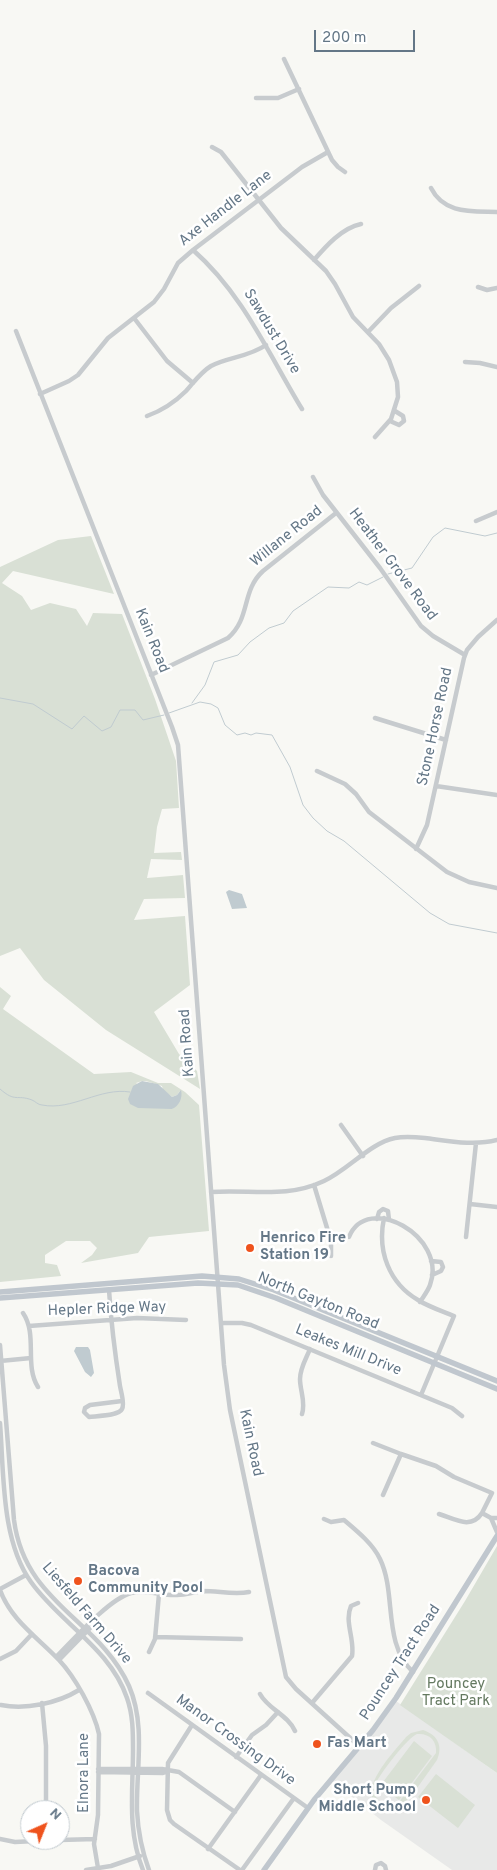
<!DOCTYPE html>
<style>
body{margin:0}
#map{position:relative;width:497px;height:1870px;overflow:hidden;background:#f8f8f4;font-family:Overpass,sans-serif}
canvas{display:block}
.north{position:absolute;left:20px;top:1800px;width:50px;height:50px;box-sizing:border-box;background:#fff;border:1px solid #c1c9cf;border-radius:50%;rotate:44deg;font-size:14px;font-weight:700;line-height:20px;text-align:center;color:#647787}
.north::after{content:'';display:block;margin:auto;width:18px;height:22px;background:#ef531d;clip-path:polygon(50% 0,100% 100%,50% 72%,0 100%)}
.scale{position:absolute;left:314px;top:30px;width:101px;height:22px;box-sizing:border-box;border:2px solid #647787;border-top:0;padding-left:6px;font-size:15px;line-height:18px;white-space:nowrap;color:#647787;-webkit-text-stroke:4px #fff;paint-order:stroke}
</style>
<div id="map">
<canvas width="497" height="1870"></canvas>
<div class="north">N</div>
<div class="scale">200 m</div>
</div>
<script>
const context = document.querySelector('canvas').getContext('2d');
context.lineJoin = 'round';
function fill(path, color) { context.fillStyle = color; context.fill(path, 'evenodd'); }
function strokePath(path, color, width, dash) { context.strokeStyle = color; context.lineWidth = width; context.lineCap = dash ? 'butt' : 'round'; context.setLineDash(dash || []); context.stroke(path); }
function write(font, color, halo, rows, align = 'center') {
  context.font = font + ' Overpass,sans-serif'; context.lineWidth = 5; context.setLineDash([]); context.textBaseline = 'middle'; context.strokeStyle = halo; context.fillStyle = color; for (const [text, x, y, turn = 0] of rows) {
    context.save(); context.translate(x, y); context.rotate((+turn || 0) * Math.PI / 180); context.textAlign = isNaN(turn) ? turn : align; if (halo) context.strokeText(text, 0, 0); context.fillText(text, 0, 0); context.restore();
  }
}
const built = new Path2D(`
 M396,1701L497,1773V1870H452L381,1820L331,1780Z`);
const green = new Path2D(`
 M91,536L114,594L13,571L2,583L22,596L31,610L50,603L76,609L87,626L93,613L122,614L155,699L176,761L179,808L162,809L157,827L154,853L181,852L182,860L151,859L147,878L183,875L185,898L144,899L134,920L185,916L190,985L154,1012L179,1054L197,1071L200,1089L106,1030L44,980L20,948L0,956V567L58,540Z
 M0,987L11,996L3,1009L94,1074L131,1072L158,1083H171L185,1092L199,1105L209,1231L149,1237L138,1253L81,1263L92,1255L97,1248L90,1241H66L45,1255V1263L57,1265L61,1276L0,1282ZM142,1081H146L162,1086L163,1090L172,1097L177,1095L180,1091L172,1109L136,1083Z
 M497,1546V1773L400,1705L465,1601Z
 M423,1730C438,1735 443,1746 437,1760C429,1771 410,1800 401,1806C395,1810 388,1810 382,1807C352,1794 395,1751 406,1737L411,1733ZM417,1734C430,1733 437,1741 436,1753L399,1802C393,1806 387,1807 381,1803C376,1799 373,1791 375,1785C378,1776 408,1737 417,1734Z
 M414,1741L432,1756L399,1800L380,1786Z
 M436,1774L475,1805L458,1828L418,1797Z`);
const water = new Path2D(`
 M229,890L242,894L247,908L232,909L226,892Z
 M142,1081L158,1084L172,1097L177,1095L181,1090C183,1098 179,1106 172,1109L138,1108L130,1104L128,1099L133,1086Z
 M76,1347H88L90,1350L94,1373L91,1377L85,1372L74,1351Z`);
const stream = new Path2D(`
 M388,574L412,568L433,537L445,528L485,536L497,533
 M0,698L33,704L72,729L84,716L102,731L111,727L120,710H135L143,720L164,715
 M192,703L205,685L214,662L238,655L250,642L269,628L284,623L293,611L328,587L349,588L359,582L367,585L383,577
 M169,713L200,702L211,704L218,708L225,725L237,735L245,733L251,735L256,733L272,735L290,767L303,805L313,818L327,831L344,841L430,913L449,924L497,933
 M0,1089C16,1103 16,1094 32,1100C35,1101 38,1105 42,1105C72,1111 100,1087 130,1092`);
const minor = new Path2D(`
 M284,59L332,160L338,167L345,172
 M256,98H278L299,89
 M212,147L221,152L281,228L326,271L335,284L353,317L379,344L389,360L397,382L398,397L391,419L375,437
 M431,188C444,214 471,211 497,212
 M193,250C243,294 268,353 302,409
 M314,260C326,246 342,228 361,224
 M478,287L487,290L497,288
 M134,318L167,361L193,383
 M16,331L172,727L178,745L224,1365L230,1410L286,1677L296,1689L359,1746
 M368,332L391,308L419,286
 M465,362L480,363L497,367
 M40,394L69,381L78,375L108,338L154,302L164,289L178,263L193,250L302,167L328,152
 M147,416C161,411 175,402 186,391C194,382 201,372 211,366C228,357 249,357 266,345
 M390,421L399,425L404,421L403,416L395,411
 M313,477L323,495L380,568L421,626L433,636L465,655
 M476,521L497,512
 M151,675L228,638C251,618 241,591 263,571L336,513
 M375,718L446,740
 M317,771L345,784L356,794L369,812L447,872L469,882L497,888
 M436,786L497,795
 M416,849L427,825L464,658L467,650L478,637L497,620
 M341,1125L363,1156
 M314,1185L331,1241V1256
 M211,1192C251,1189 286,1199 324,1181C348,1170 370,1143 395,1138C405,1136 415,1137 425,1138C449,1141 474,1146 497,1140
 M470,1204L497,1207
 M384,1218C377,1251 389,1283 418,1300C429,1307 442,1311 454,1316L421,1395
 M377,1219L379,1212L383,1209L388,1211L389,1220
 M349,1237C367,1192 448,1236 430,1285C428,1291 423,1297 420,1302
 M466,1237L476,1143
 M431,1261L441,1262L443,1267L441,1271L432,1275
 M109,1290C111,1322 115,1354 120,1386C121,1392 125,1404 122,1409C119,1416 96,1416 89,1417L84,1412L85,1408L90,1405L122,1401
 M23,1313C38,1335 24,1365 38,1387
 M221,1323H242L251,1325L452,1408L462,1416
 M29,1326L137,1318L186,1320
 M0,1345L14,1520C25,1604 99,1619 129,1686C146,1725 136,1769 137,1811C138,1831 142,1851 149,1870
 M0,1361L31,1358
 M302,1414C306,1402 300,1391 300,1379C300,1368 306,1359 310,1349
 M0,1423C4,1474 1,1540 31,1582C60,1623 110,1648 127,1698C133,1715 133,1732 133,1750C133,1791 127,1831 143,1870
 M373,1443L401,1454
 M383,1495L401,1454L436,1466L454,1477L492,1493L482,1513L491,1518H497
 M439,1514C455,1519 471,1530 482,1513
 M491,1518L497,1532
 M324,1519L331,1522L344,1520C357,1531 373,1544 380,1559C397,1594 382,1643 413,1672
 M0,1589L26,1575
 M0,1590C11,1620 37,1637 59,1660C75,1677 94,1711 99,1734L98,1815L94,1844L98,1868
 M155,1637L241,1639
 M149,1652L155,1639L159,1594
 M56,1657C73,1640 109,1599 131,1593C146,1589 162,1596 177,1595C186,1595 194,1592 203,1591C219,1591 234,1595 249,1592
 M0,1659L16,1651L32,1634
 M59,1660L95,1623L96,1618
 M148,1693L308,1808
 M260,1694C268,1709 288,1715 295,1731
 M42,1703L46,1746V1810
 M312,1703L352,1656C355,1639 344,1622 351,1606L358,1603
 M1,1705C26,1710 58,1703 79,1690
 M192,1725L168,1763L167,1810L170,1820L174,1824L240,1870
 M236,1757L252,1735L266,1725L278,1712
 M98,1769H162L179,1772L235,1812
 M98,1772L163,1773L168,1771
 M0,1839L15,1842L57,1840
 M60,1840L95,1839
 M208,1849L261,1775
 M86,1870L111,1866L140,1856
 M242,1870L294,1798
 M375,1870L376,1865L381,1863L385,1866L386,1870`);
const major = new Path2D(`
 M0,1292L202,1276L239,1279L274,1290L497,1381
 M0,1298L198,1283L238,1285L276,1298L497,1389
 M264,1870L314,1800L373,1730L396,1698L497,1536`);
const markers = [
 [250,1248,5,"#ef531d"],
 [78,1581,5,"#ef531d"],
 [317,1744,5,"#ef531d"],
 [426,1800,5,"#ef531d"]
];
const streetNames = [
 ["Axe Handle Lane",226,209,-38],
 ["Sawdust Drive",271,332,59],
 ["Willane Road",287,537,-39],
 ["Heather Grove Road",392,565,53],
 ["Kain Road",151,641,68],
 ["Stone Horse Road",436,727,-78],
 ["Kain Road",188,1043,-94],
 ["North Gayton Road",318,1302,22],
 ["Hepler Ridge Way",107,1310,-2],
 ["Leakes Mill Drive",348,1351,22],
 ["Kain Road",250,1443,78],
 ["Liesfeld Farm Drive",86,1614,49],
 ["Pouncey Tract Road",401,1663,-57],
 ["Manor Crossing Drive",235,1741,36],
 ["Elnora Lane",85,1773,-90]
];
const poiNames = [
 ["Henrico Fire",260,1239],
 ["Station 19",260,1256],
 ["Bacova",88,1572],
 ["Community Pool",88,1589],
 ["Fas Mart",327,1744],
 ["Short Pump",416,1791,"right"],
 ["Middle School",416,1808,"right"]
];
const parkNames = [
 ["Pouncey",456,1685],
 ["Tract Park",456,1702]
];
fill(built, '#e8e9e8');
fill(green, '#d9e0d5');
fill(water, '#c0cbd0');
strokePath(stream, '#c0cbd0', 1);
strokePath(minor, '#c7cbce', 4.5);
strokePath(major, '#c0c7ce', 5.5);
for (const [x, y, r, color] of markers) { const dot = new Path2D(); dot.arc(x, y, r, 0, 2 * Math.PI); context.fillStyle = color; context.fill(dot); strokePath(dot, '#fff', 2); }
write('15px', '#647787', '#fff', streetNames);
write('bold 15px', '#647787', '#fff', poiNames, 'left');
write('15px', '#647960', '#fff', parkNames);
</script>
